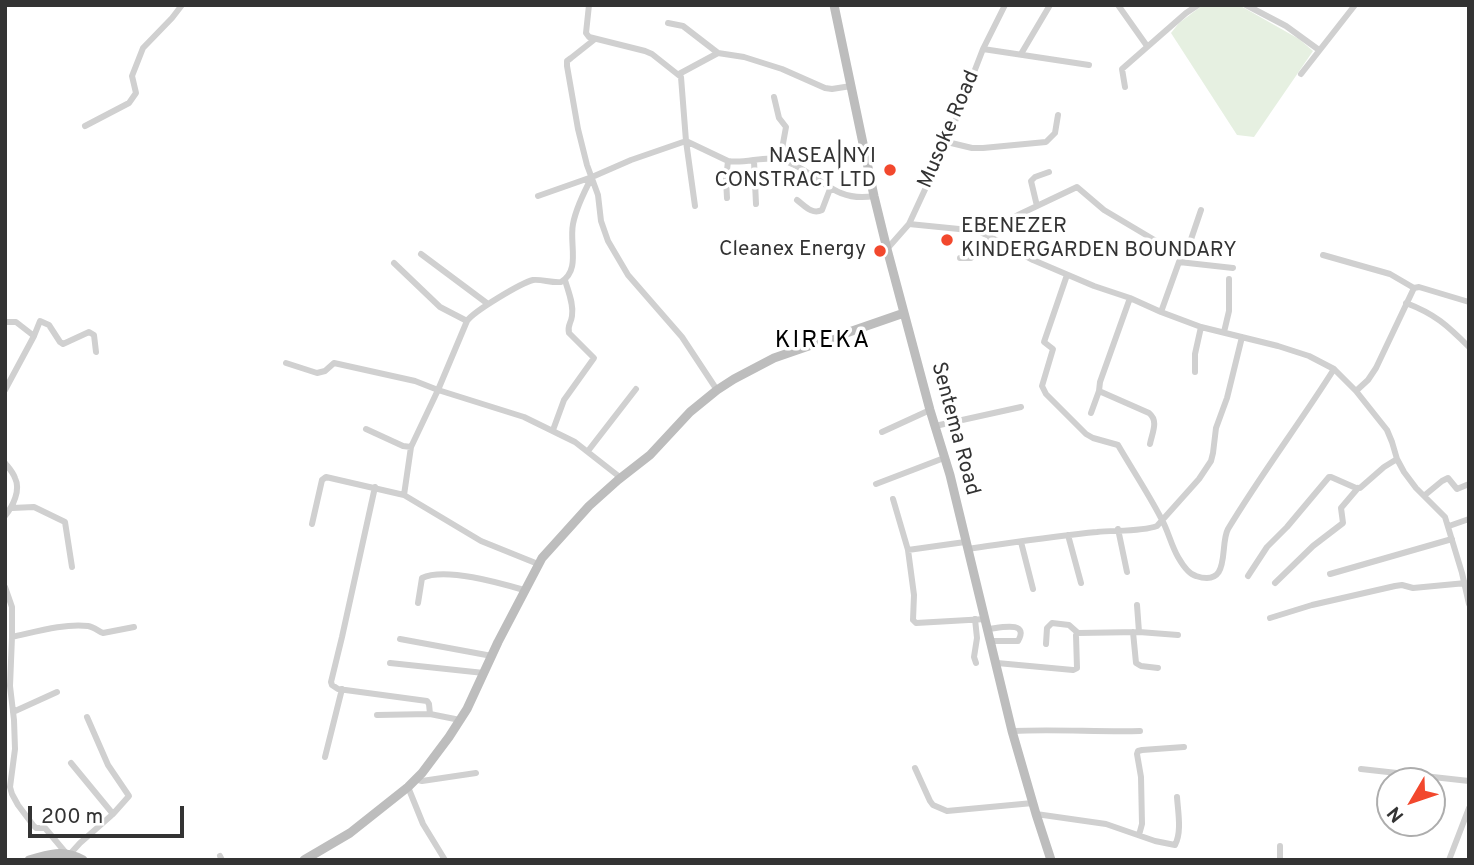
<!DOCTYPE html>
<style>
body{margin:0}
#map{position:relative;width:1474px;height:865px;overflow:hidden;background:#fff;font-family:Overpass,sans-serif}
canvas{display:block}
.frame{position:absolute;inset:0;border:7px solid #333;pointer-events:none}
.north{position:absolute;left:1376px;top:767px;width:70px;height:70px;box-sizing:border-box;background:#fff;border:2px solid #adadad;border-radius:50%;rotate:231deg;font-size:19px;font-weight:700;line-height:28px;text-align:center;color:#333}
.north::after{content:'';display:block;margin:auto;width:24px;height:32px;background:#f2482d;clip-path:polygon(50% 0,100% 100%,50% 72%,0 100%)}
.scale{position:absolute;left:28px;top:806px;width:156px;height:32px;box-sizing:border-box;border:4px solid #333;border-top:0;padding-left:9px;font-size:21px;line-height:24px;white-space:nowrap;color:#333;-webkit-text-stroke:5px #fff;paint-order:stroke}
</style>
<div id="map">
<canvas width="1474" height="865"></canvas>
<div class="frame"></div>
<div class="north">N</div>
<div class="scale">200 m</div>
</div>
<script>
const context = document.querySelector('canvas').getContext('2d');
context.lineJoin = 'round';
function fill(path, color) { context.fillStyle = color; context.fill(path, 'evenodd'); }
function strokePath(path, color, width, dash) { context.strokeStyle = color; context.lineWidth = width; context.lineCap = dash ? 'butt' : 'round'; context.setLineDash(dash || []); context.stroke(path); }
function write(font, color, halo, rows, align = 'center') {
  context.font = font + ' Overpass,sans-serif'; context.lineWidth = 7; context.setLineDash([]); context.textBaseline = 'middle'; context.strokeStyle = halo; context.fillStyle = color; for (const [text, x, y, turn = 0] of rows) {
    context.save(); context.translate(x, y); context.rotate((+turn || 0) * Math.PI / 180); context.textAlign = isNaN(turn) ? turn : align; if (halo) context.strokeText(text, 0, 0); context.fillText(text, 0, 0); context.restore();
  }
}
const green = new Path2D(`
 M1203,5H1239L1299,39L1313,51L1254,137L1237,135L1171,33L1179,23Z`);
const street = new Path2D(`
 M589,5L586,33L589,37L645,51L652,54L681,77L686,141L695,206
 M1118,5L1147,46
 M1246,5L1286,26L1319,50
 M668,23L683,26L718,53L744,57L782,69L825,88L832,89L851,86
 M595,39L571,58L567,61V66L578,129L587,165L598,195L601,221L608,241L628,275L682,337L717,390
 M983,49L1089,65
 M1021,54L1050,5
 M679,74L718,53
 M1301,74L1355,5
 M1125,87L1122,69L1186,13L1198,5
 M774,97L779,118L786,127L780,160
 M85,126L129,103L136,93L132,76L143,48L172,18L182,5
 M947,142L972,148H983L1046,142L1055,133L1058,115
 M754,161L756,204
 M538,196L592,177L631,160L686,141L728,161C745,164 762,156 778,159C815,167 830,204 874,196
 M727,198L726,179L728,161
 M797,200C805,206 812,215 822,210L830,189
 M1037,206L1031,181L1035,177L1049,172
 M909,224L979,231L1033,260L1094,286L1130,298L1161,312L1201,327L1278,346L1309,356L1334,369L1356,391L1387,430L1392,442L1397,459L1404,472L1416,488L1445,517L1462,573L1469,604
 M987,234L1018,215L1077,187L1104,210L1183,257
 M887,249L909,224L947,142L983,49L1005,5
 M421,254L488,304
 M1323,255L1390,274L1414,288
 M960,258H971L987,242L990,236
 M1179,262L1233,268
 M394,263L440,307L467,321
 M1067,275L1044,342L1053,349L1042,386L1046,394L1086,434L1093,438L1118,445C1132,469 1148,493 1161,518C1168,530 1171,545 1178,557C1182,564 1188,574 1196,576C1232,588 1219,545 1228,529C1261,474 1300,423 1334,369
 M1130,298L1100,382L1099,391L1149,413C1159,421 1152,433 1150,444
 M1406,303C1435,314 1447,325 1469,347
 M1161,312L1179,262L1186,254L1201,210
 M5,322H16L34,336
 M1224,332L1229,311V279
 M286,363L317,373L325,371L334,363L415,381L438,390L524,417L575,442L621,478
 M1195,372V354L1201,327
 M5,390L34,336L40,321L49,325L60,342L63,344L89,332L94,335L96,352
 M1356,391L1368,380L1376,368L1414,288L1419,287L1469,302
 M1091,413L1099,391
 M935,426L1021,407
 M366,429L403,446L411,447
 M553,430L564,400L594,358L569,333C567,325 571,324 572,316C574,304 568,291 565,280
 M882,432L930,410
 M588,451L636,389
 M5,463C8,467 13,472 15,478C21,490 13,506 5,516
 M876,484L944,458
 M375,487L342,637L331,682L332,685L338,689L427,701L429,704L430,714
 M404,495L411,447L438,390L467,321C474,311 521,283 533,280C542,279 551,283 561,282C581,270 569,244 573,224C576,208 584,192 592,177
 M1425,495L1442,481L1448,478L1457,489L1469,484
 M893,499L908,550
 M12,508L34,507L65,522L72,567
 M312,524L322,480L326,477L404,495L481,541L538,564
 M1449,526L1469,519
 M1118,529L1127,572
 M1068,535L1081,583
 M965,542L908,550L914,595L913,620L916,623L986,619
 M1021,542L1033,589
 M967,549C1010,543 1054,536 1097,532C1114,530 1141,532 1157,526L1199,479L1211,461L1213,453L1216,428L1227,398L1242,337
 M1330,574L1452,539
 M1248,576L1267,547L1287,527L1329,477H1331L1356,488H1360L1384,467L1397,459
 M1275,583L1313,546L1343,523L1341,508L1358,488
 M5,587L12,607V637L10,686L14,720L15,749L10,787L12,794L18,805L33,825L36,828H45L66,853
 M418,603L422,578C445,567 500,583 524,590
 M1137,605L1139,632
 M1270,618L1312,605L1395,586L1402,585L1413,588L1466,583
 M975,619L977,638L974,657L976,663
 M988,629C999,628 1030,620 1018,641H991
 M1133,632L1136,663L1141,666L1158,668
 M12,637C35,632 65,623 88,626C94,627 98,631 103,633L134,627
 M400,639L492,656
 M1046,644L1047,628L1052,623L1069,625L1078,633
 M390,663L484,673
 M997,663L1073,670L1077,668L1076,635L1078,633L1139,632L1178,635
 M13,712L57,692
 M377,715L430,714L460,720
 M87,717L108,765L129,796L113,814
 M1012,731C1055,729 1097,732 1140,731
 M325,757L342,689
 M915,768L930,801L933,805L947,811L1033,803
 M1361,769L1469,781
 M415,779L422,781L476,773
 M408,787L423,824L445,860
 M1036,814L1106,824L1155,841L1175,845C1182,832 1178,812 1177,797
 M1139,835L1142,824L1141,777L1137,754L1138,751L1142,750L1184,747
 M70,854L80,843L113,814L71,763
 M220,856L222,860
 M1280,860V846
 M1449,860L1469,808`);
const secondary = new Path2D(`
 M834,5L874,196L887,249L930,410L950,475L1012,731L1036,814L1051,860
 M29,860C48,854 64,849 83,860
 M304,860L350,833L408,787L422,773L449,737L467,709L498,642L542,558L589,506L618,480L650,455L690,412L717,390L734,379L774,358L904,313`);
const markers = [
 [890,170,7,"#f2482d"],
 [947,240,7,"#f2482d"],
 [880,251,7,"#f2482d"]
];
const streetNames = [
 ["Musoke Road",950,130,-67],
 ["Sentema Road",954,429,75]
];
const poiNames = [
 ["NASEA|NYI",876,158],
 ["CONSTRACT LTD",876,182],
 ["EBENEZER",961,228,"left"],
 ["KINDERGARDEN BOUNDARY",961,252,"left"],
 ["Cleanex Energy",866,251]
];
const quarterNames = [
 ["KIREKA",823,342]
];
fill(green, '#e6f0e1');
strokePath(street, '#d0d0d0', 6);
strokePath(secondary, '#bdbdbd', 9);
for (const [x, y, r, color] of markers) { const dot = new Path2D(); dot.arc(x, y, r, 0, 2 * Math.PI); context.fillStyle = color; context.fill(dot); strokePath(dot, '#fff', 2.5); }
write('21px', '#333', '#fff', streetNames);
write('21px', '#333', '#fff', poiNames, 'right');
context.letterSpacing = '2px';
write('24px', '#000', '#fff', quarterNames);
context.letterSpacing = '0px';
</script>
